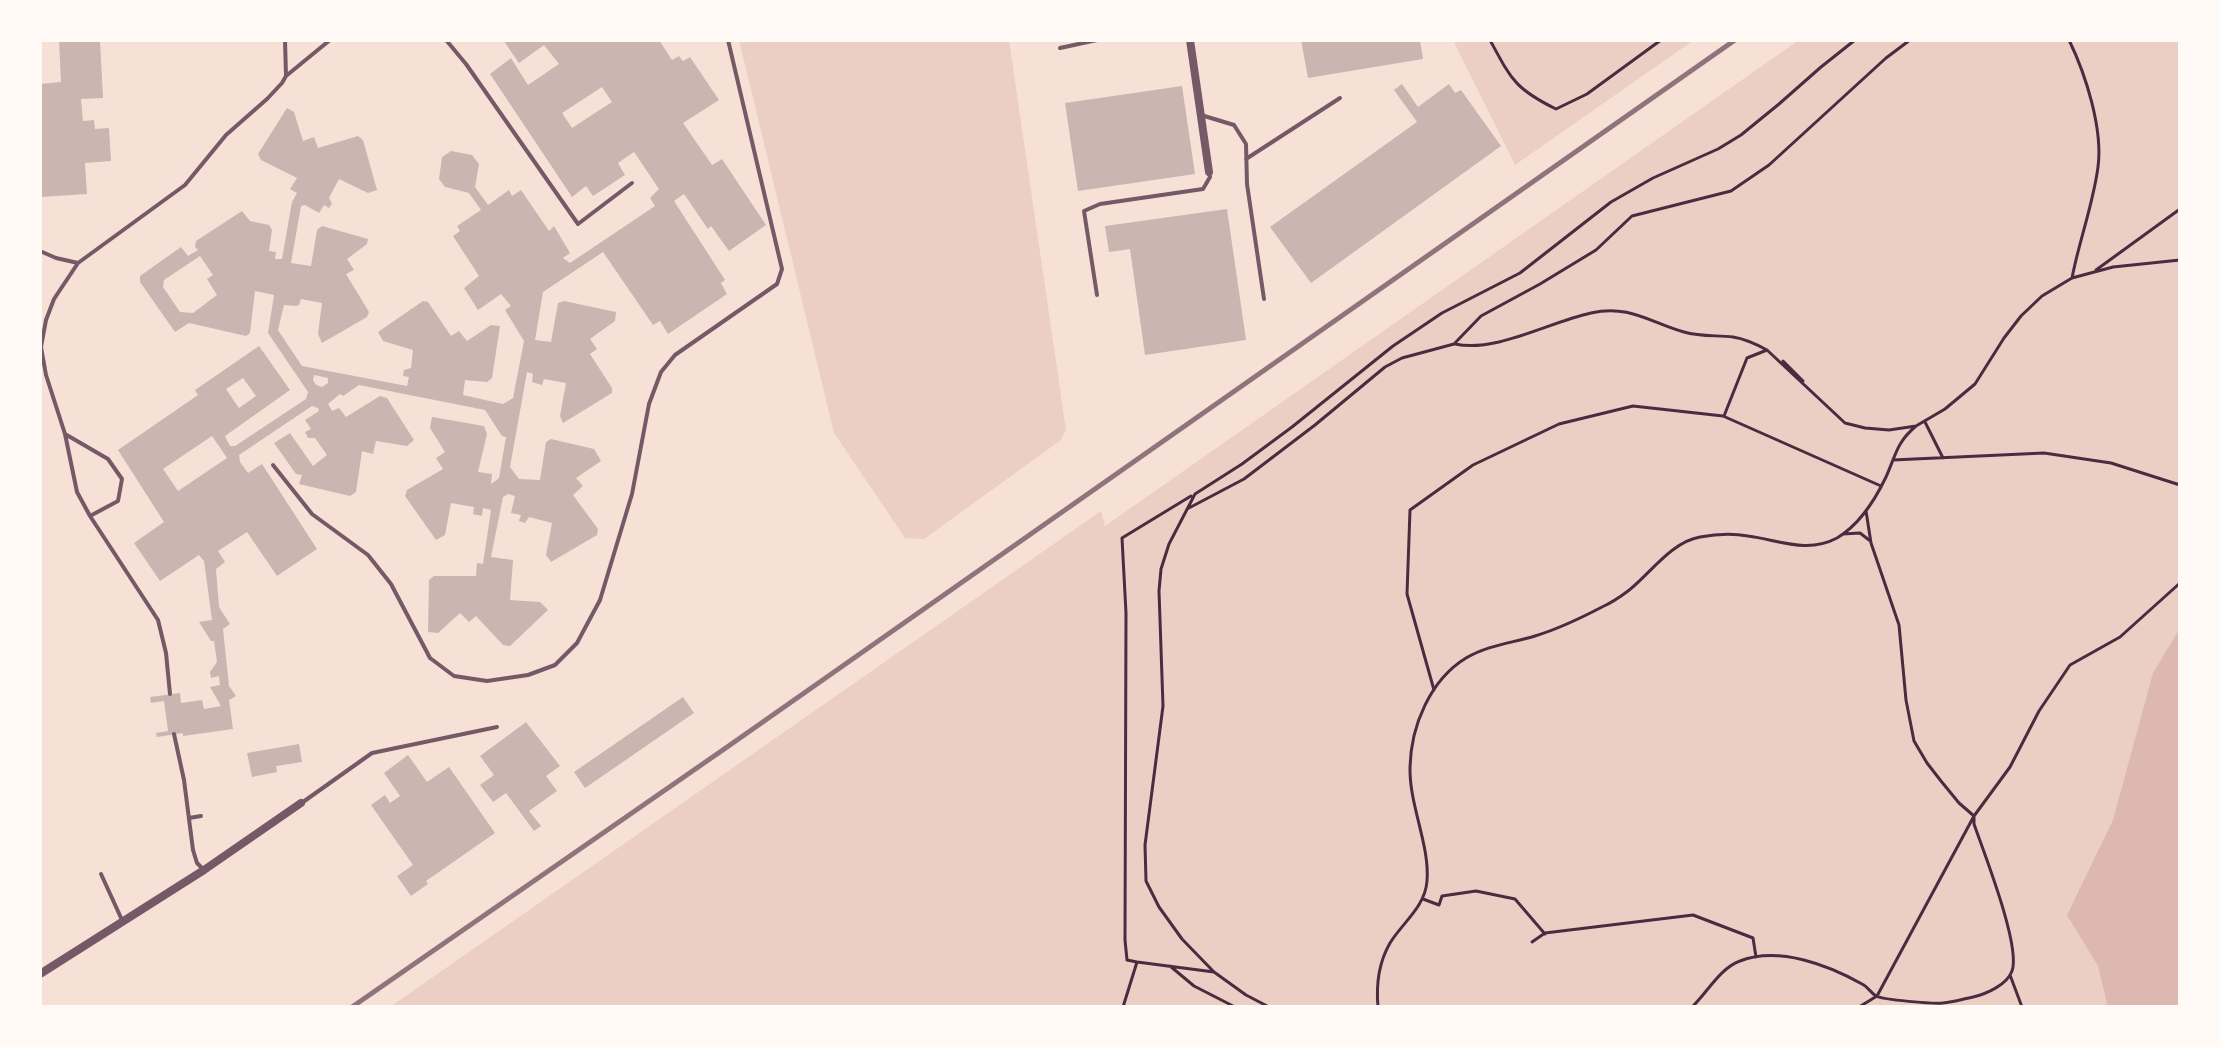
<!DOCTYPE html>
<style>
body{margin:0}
#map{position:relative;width:2220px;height:1047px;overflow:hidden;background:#f7e1d7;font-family:Inter,sans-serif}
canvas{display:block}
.frame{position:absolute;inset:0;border:42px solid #fffaf5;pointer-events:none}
</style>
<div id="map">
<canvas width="2220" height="1047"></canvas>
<div class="frame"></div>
</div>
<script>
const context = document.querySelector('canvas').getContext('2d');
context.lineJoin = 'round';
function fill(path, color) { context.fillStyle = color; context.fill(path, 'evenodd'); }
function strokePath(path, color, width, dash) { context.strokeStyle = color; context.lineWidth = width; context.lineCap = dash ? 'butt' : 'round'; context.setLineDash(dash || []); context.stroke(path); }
const green = new Path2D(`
 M739,40H1009L1066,430L1061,440L924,539L905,538L834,433Z
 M1453,40H1694L1515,165Z
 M1799,40H2180V1007H390L1101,511L1105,526Z`);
const water = new Path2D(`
 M2180,628V1007H2108L2098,966L2067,915L2113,820L2153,673Z`);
const building = new Path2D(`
 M59,40H100L103,98L81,99L83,121L94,120L95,129L109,128L111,161L85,163L87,194L40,197V84L61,82Z
 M503,40H659L672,60L679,56L683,61L690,57L719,100L683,123L712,165L722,159L766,225L729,251L711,226L708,229L684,194L674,201L725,280L721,283L727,294L668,334L660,321L653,325L603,252L543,292L535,340L551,342L558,303L564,301L616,312L615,321L590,339L597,349L590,354L612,388V393L563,423L560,416L566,383L544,379L542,385L532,382L533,374L527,372L510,467L519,479L540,480L546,442L551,439L594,449L601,461L576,478L583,486L573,495L598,529L597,535L551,562L546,555L552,523L529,517L525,523L519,521L521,515L511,513L515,496L508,494L503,497L491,557L513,560L510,600L540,602L548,610L510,646L503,645L476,616L469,622L460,613L438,633L428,632L429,580L434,576H476L477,563L483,564L491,510L483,508L482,516L473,514L474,507L451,503L445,535L436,540L405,496L407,490L443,469L436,458L445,452L430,428L432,417L484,426L487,434L478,472L492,474L491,484L499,478L506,437L502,436L485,410L359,385L343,396L340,394L328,404L332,411L339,408L346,417L380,396L387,398L414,440L407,446L376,441L373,454L362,451L356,492L350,496L299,484L302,475L296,474L274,443L290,433L313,466L327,455L315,438H308L305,432L311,429L305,420L319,411L318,408L312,406L239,455L240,462L248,473L262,464L317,549L277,576L247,532L218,551L225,562L216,569L219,607L230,624L223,629L229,686L236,696L229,700L233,729L183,736V733L157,737L156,733L168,731L164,701L151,703L150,697L180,693L181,703L202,700L204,709L221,706L210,687L220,685L219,676L211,678L210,672L217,662L214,641H211L199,622L212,620L204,561L199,555L160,581L134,543L164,522L118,450L198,395L195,390L259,346L290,390L225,436L230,446H235L306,399L308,392L268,333L274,295L255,291L250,333L246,336L189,323L175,332L140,282V276L181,247L188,256L198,250L195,247L196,241L242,211L250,221L269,225L272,230L269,251L276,252L275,259H282L292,202L297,193L290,189L297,178L261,160L258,154L287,108L294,112L303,141L314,137L318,148L358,136L363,140L377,190L368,193L339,179L329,198L332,204L329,208L324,205L319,213L305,205L301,206L291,263L311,266L317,230L322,226L368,239L367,244L347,259L354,270L346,274L369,312L367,317L322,343L318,334L322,303L301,299L299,305L296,306L284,305L278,330L302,366L407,386L409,377L403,376L404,370L411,368L413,350L383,341L378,332L423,301L428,302L451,336L459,331L467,341L491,325L500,326L492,378L487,382L465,380L463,395L503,404L513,398L524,341L505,310L511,306L501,294L478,310L464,288L479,276L453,236L460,231L457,226L481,210L469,193L445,187L439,179L442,157L451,151L472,155L479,164L475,187L488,205L509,190L512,196L521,190L549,231L554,226L570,253L563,258L570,263L655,206L650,198L659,189L634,152L618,163L625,175L593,196L586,186L572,197L490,74L511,58L528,85L559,64L544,45L519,63ZM602,87L612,102L572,128L562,113ZM200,256L213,275L207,279L217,295L193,313L180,312L163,287L164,280ZM314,375L328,378V383L322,387L316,385L313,380ZM243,378L256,396L239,408L226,389ZM212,436L227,458L178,491L163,469Z
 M1301,40H1420L1423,59L1308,78Z
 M1402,84L1418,107L1449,84L1455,93L1461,90L1501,146L1311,283L1270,227L1417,122L1394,90Z
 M1182,86L1195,174L1078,191L1065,103Z
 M1227,209L1246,340L1145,355L1130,249L1109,252L1105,226Z
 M683,697L694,713L585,788L574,772Z
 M526,722L560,766L546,776L557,791L529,811L541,826L534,831L506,793L493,802L480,785L494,775L480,756Z
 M299,744L302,762L276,766L277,772L252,777L247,753Z
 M408,755L427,782L449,767L495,833L426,881L428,884L411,896L397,876L413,865L371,805L385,795L390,803L400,796L384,773Z`);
const path = new Path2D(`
 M1490,40C1511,79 1515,89 1556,109L1587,94L1661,40
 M2069,40C2086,75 2103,129 2098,167C2093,205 2079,241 2072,278
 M2096,270L2180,209
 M1455,344C1496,353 1549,322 1591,313C1629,304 1651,323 1684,332C1701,337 1717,335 1733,337C1746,339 1756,344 1767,350
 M1767,350L1845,423L1865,428L1889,430L1916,426L1945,409L1975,384L2004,338L2021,316L2042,296L2072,278L2113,267L2180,260
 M1783,361L1803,381
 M1724,416L1747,358L1767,350
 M1925,422L1943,458
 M1893,460L2044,453L2111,463L2180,485
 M1187,509L1244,479L1315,425L1385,367L1402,358L1454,344L1481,316L1540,284L1596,250L1632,216L1731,191L1769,165L1886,58L1910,40
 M1843,534L1860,533L1869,540
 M1434,690L1407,594L1410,510L1473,465L1559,424L1633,406L1723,416L1881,486
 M1423,899L1439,905L1442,896L1476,891L1515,899L1545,934
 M1532,942L1545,933L1693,915L1753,938L1756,957
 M1137,962L1127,960L1125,940L1126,613L1122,538L1191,496
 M1170,966L1194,986L1235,1007
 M2010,975L2022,1007
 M1123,1007L1137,962L1214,972
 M1269,1007L1246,995L1214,972L1182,939L1159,907L1146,881L1145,845L1163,706L1159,591L1161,569L1169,544L1195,494L1242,464L1292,427L1393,346L1442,313L1520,273L1611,202L1653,178L1718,149L1741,135L1779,104L1821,67L1855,40
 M1378,1007C1376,985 1379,962 1390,943C1403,922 1425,907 1427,881C1430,845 1409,805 1410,767C1411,726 1430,680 1466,658C1488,645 1512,643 1535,636C1558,629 1581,618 1602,607C1611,603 1620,597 1628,591C1650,574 1671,542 1700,537C1716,534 1732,533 1748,536C1779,540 1807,554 1837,538C1859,525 1875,500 1886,477C1896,455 1896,443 1916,426
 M1692,1007C1707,993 1720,968 1740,961C1779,946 1828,965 1862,984C1868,987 1871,993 1876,996C1884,1000 1933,1004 1943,1003C1953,1002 1963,999 1973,997C1986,994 2007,985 2012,971C2021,946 1984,853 1974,824V816L2010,767L2039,711L2070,665L2120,637L2180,583
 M1859,1007L1877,996L1974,816L1959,803L1941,781L1927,763L1914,741L1906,700L1899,625L1871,543L1866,511`);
const service = new Path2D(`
 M446,40L466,64L578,224L632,183
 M1060,48L1097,40
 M286,76L330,40
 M1201,115L1234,125L1246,144L1247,184L1264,299
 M1246,159L1340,98
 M40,251L56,258L78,263
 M1097,295L1084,211L1100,204L1203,189L1210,177L1209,172
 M65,434L108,459L122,479L118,501L90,516
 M273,465L312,514L368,555L391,584L430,658L454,676L487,681L528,675L555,665L577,643L600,600L632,494L649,404L661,372L675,355L777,284L782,269L728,40
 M170,694L166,653L158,620L90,516L77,492L65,434L46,375L41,347L46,320L54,299L78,263L185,185L226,135L267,99L282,83L286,76L285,40
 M174,734L184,780L193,850L197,863L204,870
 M303,802L372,753L497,727
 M189,818L201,816
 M101,874L122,920`);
const minor = new Path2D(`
 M1190,40L1209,172
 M40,974L204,870L301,803`);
const rail = new Path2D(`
 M352,1007L730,745L1735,40`);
fill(green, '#ebcfc5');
fill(water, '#dcb8b0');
fill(building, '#ccb4b1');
strokePath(path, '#4a2c40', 3);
strokePath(service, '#755966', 4);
strokePath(minor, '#755966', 8);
strokePath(rail, '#8f747c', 5);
</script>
